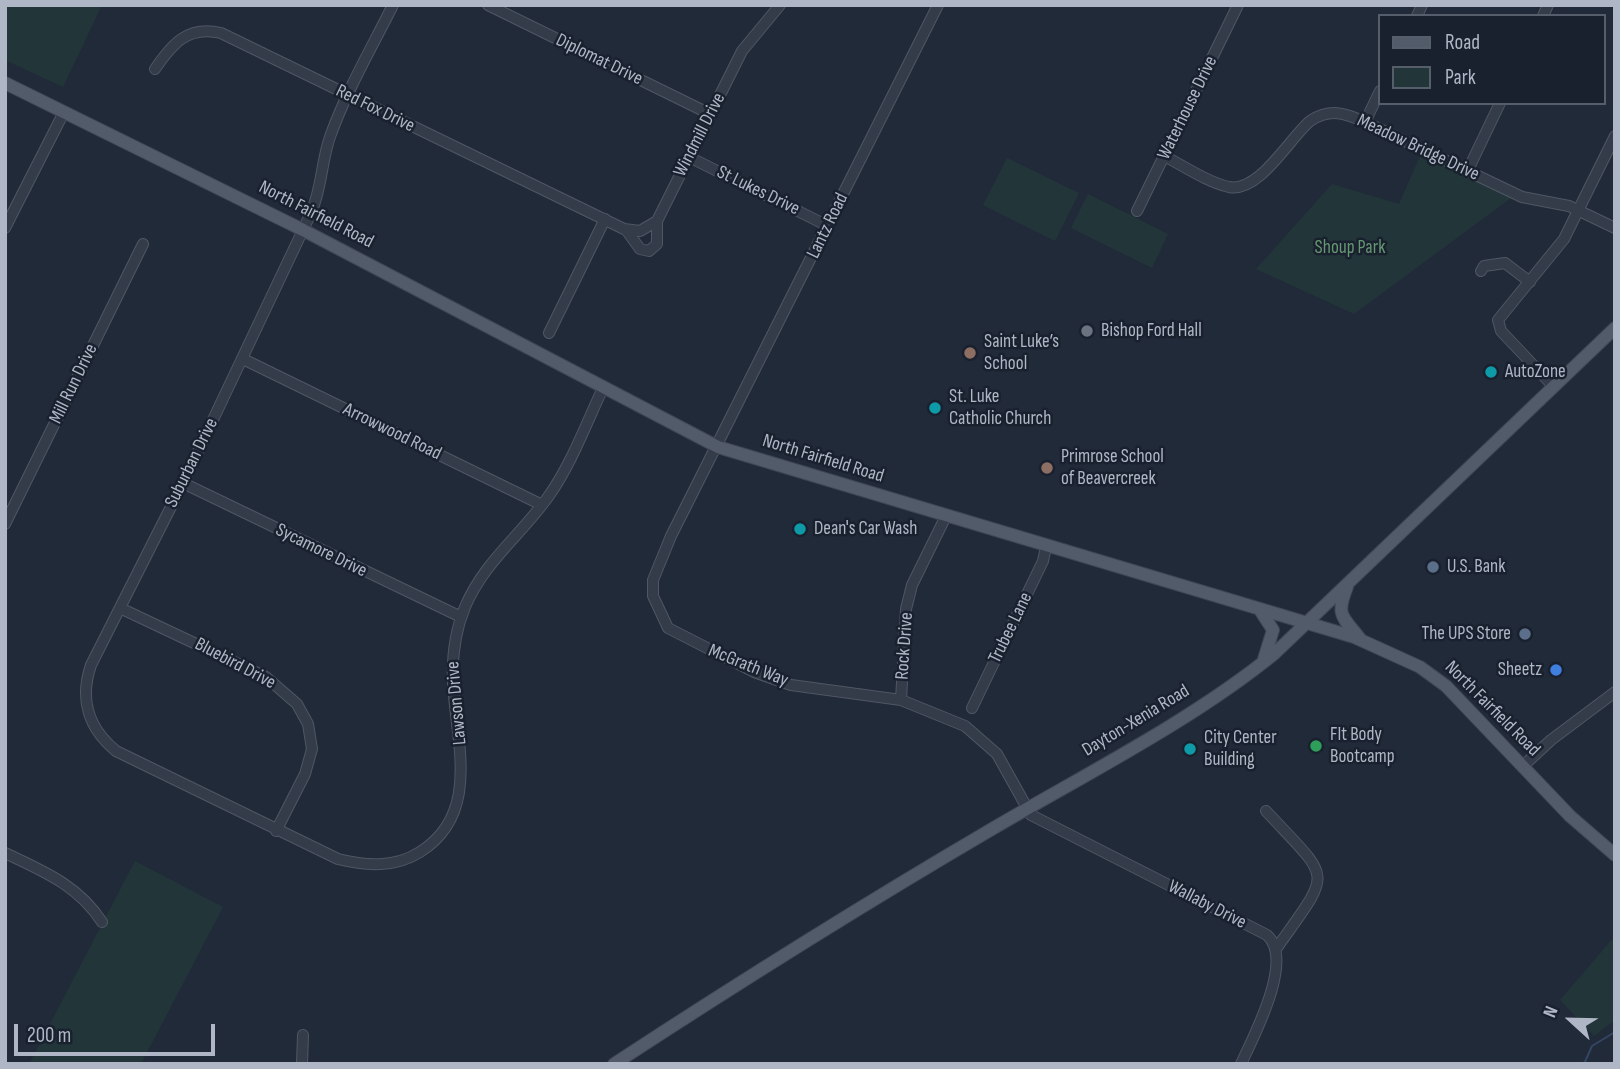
<!DOCTYPE html>
<meta charset="utf-8">
<style>
body{margin:0}
#map{position:relative;width:1620px;height:1069px;overflow:hidden;background:#212a39;font-family:"Sofia Sans Condensed",sans-serif}
canvas{display:block}
.frame{position:absolute;inset:0;border:7px solid #afb7c6;pointer-events:none}
.legend{position:absolute;left:1378px;top:14px;width:228px;height:91px;box-sizing:border-box;background:#1a212e;border:2px solid #565d6b;margin:0;padding:9px 12px;list-style:none;font-size:21px;color:#afb7c6}
.legend li{display:flex;align-items:center;gap:14px;height:35px}
.legend b{width:35px;border:2px solid #565d6b}
.north{position:absolute;left:1536px;top:985px;width:70px;height:70px;-webkit-text-stroke:5px #1a212e;paint-order:stroke;rotate:292deg;font-size:19px;font-weight:700;line-height:28px;text-align:center;color:#afb7c6}
.north::after{content:'';display:block;margin:auto;width:24px;height:32px;background:#afb7c6;clip-path:polygon(50% 0,100% 100%,50% 72%,0 100%)}
.scale{position:absolute;left:14px;top:1024px;width:201px;height:32px;box-sizing:border-box;border:4px solid #afb7c6;border-top:0;padding-left:9px;font-size:21px;line-height:24px;white-space:nowrap;color:#afb7c6;-webkit-text-stroke:5px #1a212e;paint-order:stroke}
</style>
<div id="map">
<canvas width="1620" height="1069"></canvas>
<div class="frame"></div>
<ul class="legend">
<li><b style="height:9px;background:#525b6a"></b>Road</li>
<li><b style="height:19px;background:#22363a"></b>Park</li>
</ul>
<div class="north">N</div>
<div class="scale">200 m</div>
</div>
<script>
const context = document.querySelector('canvas').getContext('2d');
context.lineJoin = 'round';
function fill(path, color) { context.fillStyle = color; context.fill(path, 'evenodd'); }
function strokePath(path, color, width, dash) { context.strokeStyle = color; context.lineWidth = width; context.lineCap = dash ? 'butt' : 'round'; context.setLineDash(dash || []); context.stroke(path); }
function write(font, color, halo, rows, align = 'center') {
  context.font = font + ' "Sofia Sans Condensed",sans-serif'; context.lineWidth = 5; context.setLineDash([]); context.textBaseline = 'middle'; context.strokeStyle = halo; context.fillStyle = color; for (const [text, x, y, turn = 0] of rows) {
    context.save(); context.translate(x, y); context.rotate((+turn || 0) * Math.PI / 180); context.textAlign = isNaN(turn) ? turn : align; if (halo) context.strokeText(text, 0, 0); context.fillText(text, 0, 0); context.restore();
  }
}
const green = new Path2D(`
 M5,5H102L63,87L5,60Z
 M1421,154L1511,198L1354,314L1256,269L1332,184L1399,204Z
 M1007,158L1079,193L1055,241L983,205Z
 M1088,194L1168,234L1152,268L1071,228Z
 M135,861L223,907L141,1064H29Z
 M1615,936V1020L1594,1036L1560,1000Z`);
const stream = new Path2D(`
 M1584,1064L1592,1046L1615,1032`);
const minor = new Path2D(`
 M393,5C372,47 347,90 331,134C321,160 323,185 311,213L183,483L91,665C79,700 89,729 116,751L338,859C366,866 395,868 420,852C477,816 459,752 454,696C451,666 453,636 465,607C484,562 520,536 548,497C571,465 586,424 603,388
 M488,5L710,114
 M938,5L671,536L653,580V596L668,628L754,672L791,685L901,700L965,726L997,754L1031,815L1267,935C1295,960 1253,1037 1241,1064
 M1417,16L1422,5
 M1543,16L1548,5
 M155,69C172,44 188,25 221,33L624,229L640,231L657,221L742,51L780,5
 M1365,122L1380,91
 M1164,156C1184,166 1207,182 1229,187C1259,193 1289,139 1310,121C1330,108 1345,113 1365,122L1522,197L1569,206L1615,228
 M689,157L828,226
 M1467,172L1500,103
 M1137,211L1238,5
 M5,228L64,112
 M627,231L640,249L649,251L657,244V221
 M1481,271L1484,266L1505,263L1530,282
 M549,333L605,219
 M243,359L542,505
 M1553,386L1501,331L1498,320L1564,239L1615,136
 M183,483L461,617
 M5,524L143,244
 M120,608L266,677L297,704L308,724L312,749L305,774L276,831
 M901,700L906,609L912,585L946,516
 M972,708L1043,561L1046,547
 M1523,766L1551,740L1615,692
 M1266,811C1333,883 1333,868 1276,949
 M5,853C43,871 78,885 102,922
 M302,1064L303,1035`);
const major = new Path2D(`
 M5,83L303,230L718,447L1354,637L1420,667L1446,686L1570,816L1615,855
 M1347,587C1335,617 1343,616 1361,640
 M1260,610L1273,630L1264,659
 M614,1064C738,983 864,904 992,829C1084,775 1193,720 1275,653L1615,328`);
const markers = [
 [1087,331,7,"#6b7280"],
 [970,353,7,"#8d6e63"],
 [1491,372,7,"#0f9aa8"],
 [935,408,7,"#0f9aa8"],
 [1047,468,7,"#8d6e63"],
 [800,529,7,"#0f9aa8"],
 [1433,567,7,"#5c6f8a"],
 [1525,634,7,"#5c6f8a"],
 [1556,670,7,"#3f7fe0"],
 [1316,746,7,"#2e9e5b"],
 [1190,749,7,"#0f9aa8"]
];
const streetNames = [
 ["Diplomat Drive",599,60,26],
 ["Waterhouse Drive",1188,108,-64],
 ["Red Fox Drive",375,109,26],
 ["Windmill Drive",700,135,-63],
 ["Meadow Bridge Drive",1418,148,25],
 ["St Lukes Drive",758,191,26],
 ["North Fairfield Road",316,215,27],
 ["Lantz Road",828,226,-64],
 ["Mill Run Drive",74,384,-64],
 ["Arrowwood Road",392,432,26],
 ["North Fairfield Road",823,459,17],
 ["Suburban Drive",192,463,-64],
 ["Sycamore Drive",321,551,26],
 ["Trubee Lane",1011,628,-64],
 ["Rock Drive",905,646,-86],
 ["Bluebird Drive",235,664,28],
 ["McGrath Way",748,666,22],
 ["Lawson Drive",457,703,-95],
 ["North Fairfield Road",1492,709,45],
 ["Dayton-Xenia Road",1136,721,-31],
 ["Wallaby Drive",1207,905,27]
];
const parkNames = [
 ["Shoup Park",1350,248]
];
const poiNames = [
 ["Bishop Ford Hall",1101,331],
 ["Saint Luke’s",984,342],
 ["School",984,364],
 ["AutoZone",1505,372],
 ["St. Luke",949,397],
 ["Catholic Church",949,419],
 ["Primrose School",1061,457],
 ["of Beavercreek",1061,479],
 ["Dean's Car Wash",814,529],
 ["U.S. Bank",1447,567],
 ["The UPS Store",1511,634,"right"],
 ["Sheetz",1542,670,"right"],
 ["FIt Body",1330,735],
 ["Bootcamp",1330,757],
 ["City Center",1204,738],
 ["Building",1204,760]
];
fill(green, '#22363a');
strokePath(stream, '#344561', 2);
strokePath(minor, '#4f5764', 12);
strokePath(major, '#3e4553', 14);
strokePath(minor, '#343c4a', 10);
strokePath(major, '#525b6a', 12);
for (const [x, y, r, color] of markers) { const dot = new Path2D(); dot.arc(x, y, r, 0, 2 * Math.PI); context.fillStyle = color; context.fill(dot); strokePath(dot, '#1a212e', 2.5); }
write('19px', '#afb7c6', '#1a212e', streetNames);
write('19px', '#669773', '#1a212e', parkNames);
write('19px', '#afb7c6', '#1a212e', poiNames, 'left');
</script>
